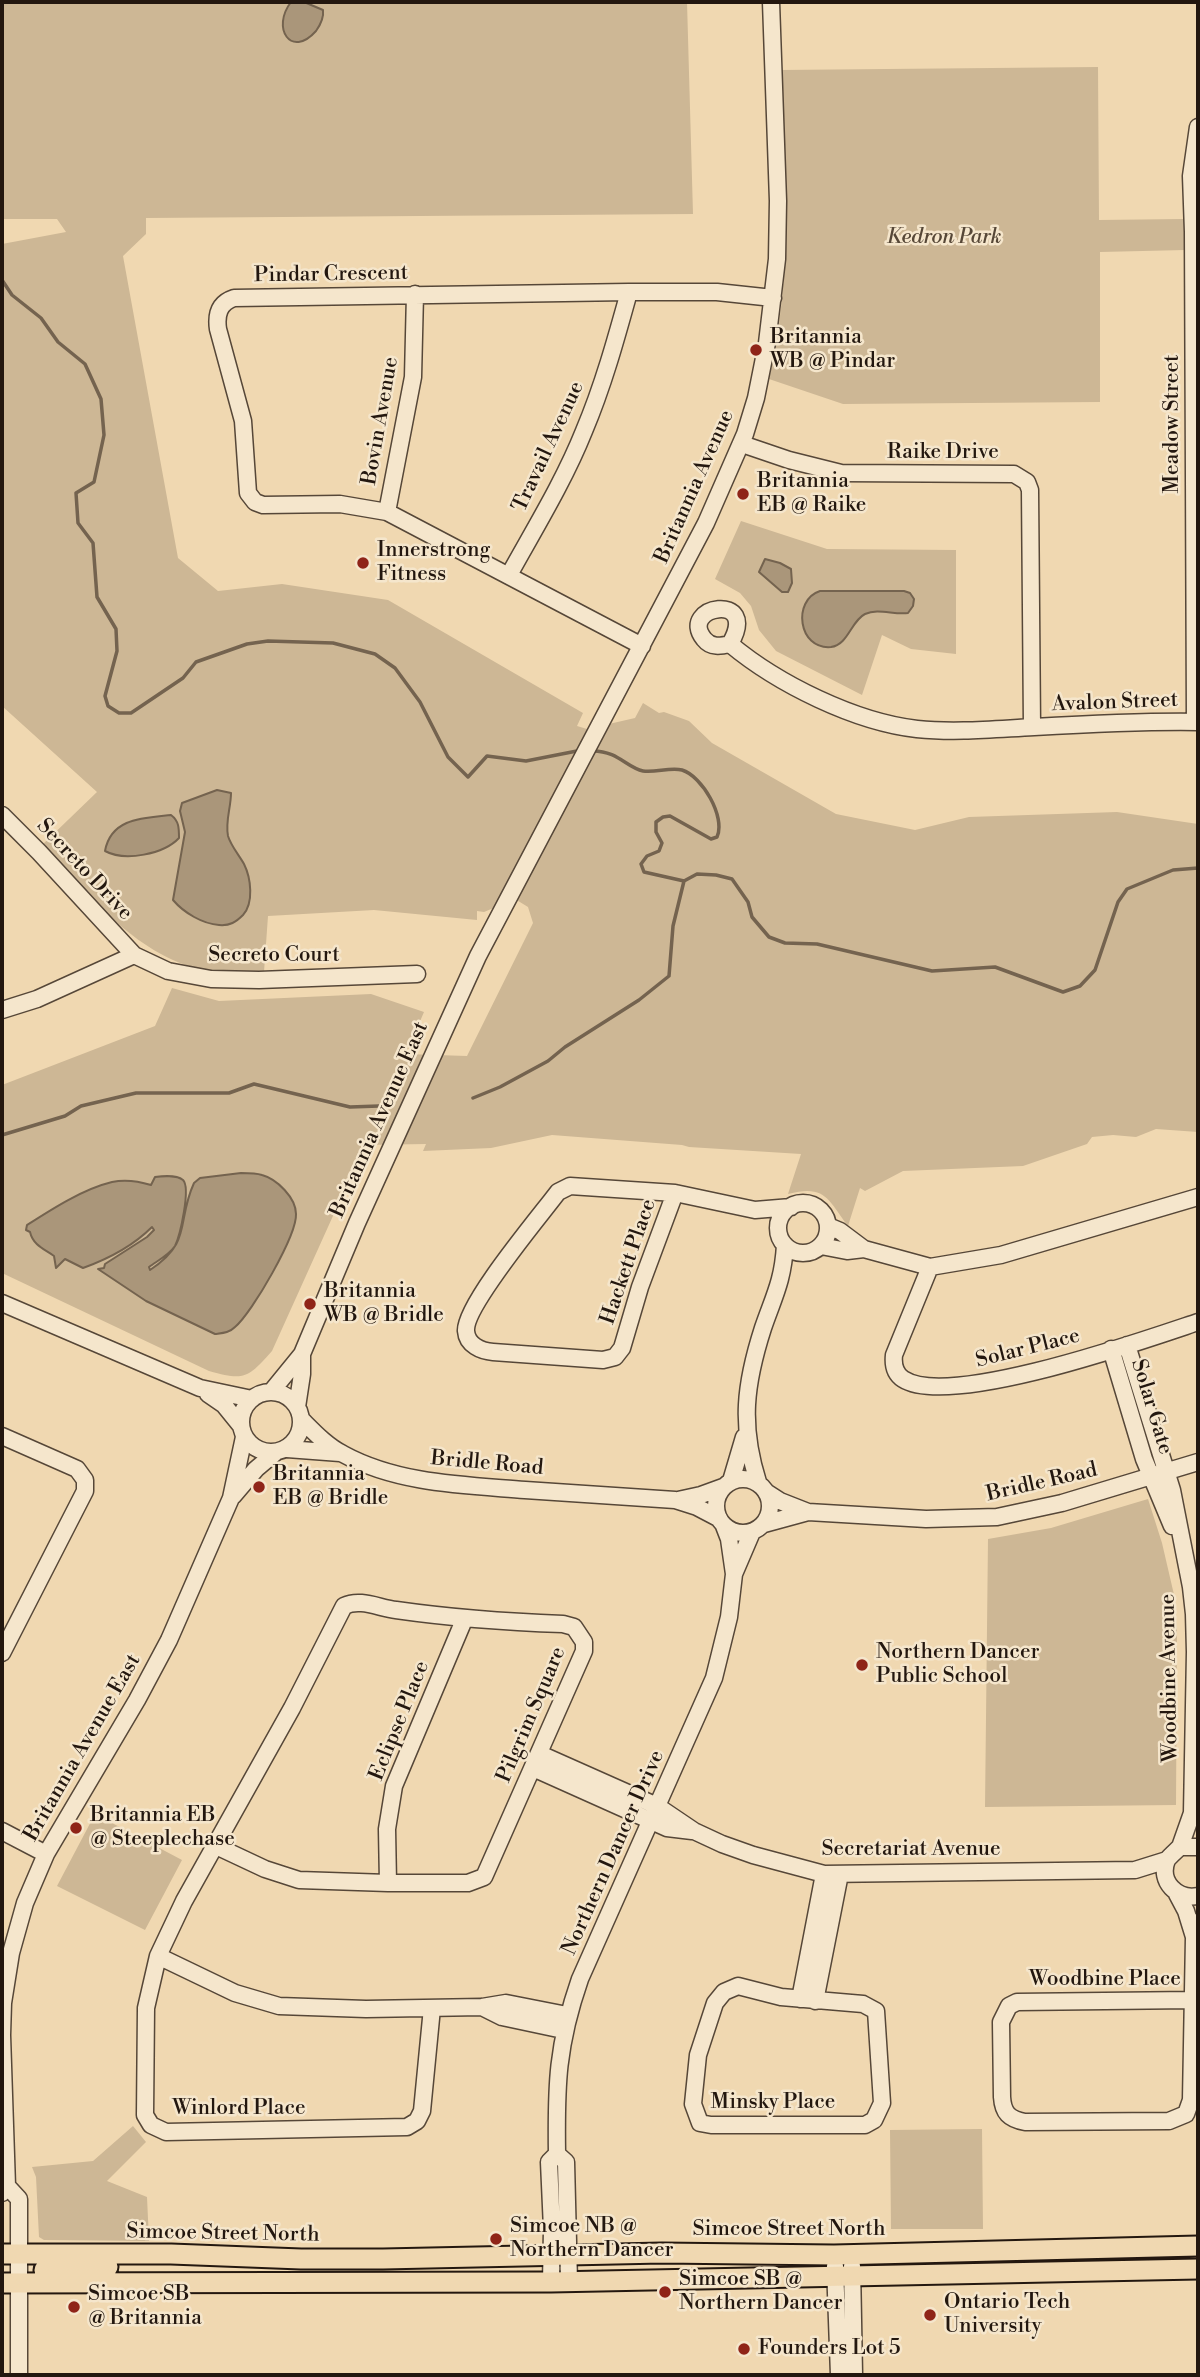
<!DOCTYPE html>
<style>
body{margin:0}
#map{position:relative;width:1200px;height:2377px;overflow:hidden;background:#f0d8b1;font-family:"Libre Bodoni",serif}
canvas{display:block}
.frame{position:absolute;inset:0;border:4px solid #23170f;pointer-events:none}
</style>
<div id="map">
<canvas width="1200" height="2377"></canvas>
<div class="frame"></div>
</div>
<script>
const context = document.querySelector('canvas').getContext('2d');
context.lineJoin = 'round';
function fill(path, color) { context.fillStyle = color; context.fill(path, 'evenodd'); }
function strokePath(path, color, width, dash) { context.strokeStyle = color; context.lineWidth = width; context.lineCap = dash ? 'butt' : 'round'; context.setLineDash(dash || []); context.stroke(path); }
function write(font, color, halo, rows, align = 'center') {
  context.font = font + ' "Libre Bodoni",serif'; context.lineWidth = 5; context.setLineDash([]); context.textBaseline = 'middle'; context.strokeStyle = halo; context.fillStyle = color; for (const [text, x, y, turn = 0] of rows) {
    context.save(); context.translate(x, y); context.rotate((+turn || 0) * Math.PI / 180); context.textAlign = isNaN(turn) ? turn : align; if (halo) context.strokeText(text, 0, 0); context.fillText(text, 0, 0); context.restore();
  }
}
const green = new Path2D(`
 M2,2H687L693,214L146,218V234L123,256L178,558L218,591L282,584L388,600L583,713L577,726L587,729L635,718L643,703L659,713L664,712L689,721L712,743L836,814L915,830L969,817L1117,812L1198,824V1132L1156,1129L1136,1137L1113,1135L1092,1137L1087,1144L1023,1166L903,1171L865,1191L860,1188L848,1226C828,1200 826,1184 788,1194L801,1154L689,1147L682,1145L552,1135L491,1148L423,1151L426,1144L365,1145L272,1351C248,1378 245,1381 209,1371L2,1273V1085L155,1026L172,988L219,1001L371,994L424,1012L406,1054L467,1056L533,923L528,907L515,899L484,912L477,911V920L374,910L268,916L264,972C243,972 221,974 200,969C136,955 85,891 41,846L97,792L2,706V244L66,232L57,219H2Z
 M1098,67L1099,220L1184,219L1185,250L1100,252V402L843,404L769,379C793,277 786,174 781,70Z
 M741,521L827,549L956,550V654L911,649L882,635L862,695L776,651L759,630L751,606L740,593L715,579Z
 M1148,1499L1162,1543L1175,1599L1177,1632L1176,1805L985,1807L988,1539L1051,1528Z
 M95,1814L182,1860L145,1930L57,1886Z
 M133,2126L146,2142L107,2181L147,2197L149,2241L44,2240L39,2237L36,2177L32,2167L93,2161Z
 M982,2129L983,2229H891L890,2130Z`);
const water = new Path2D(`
 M291,2H304L323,10C324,18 321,24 316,31C291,59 271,28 291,2Z
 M765,559L780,563L791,569L792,583L788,592H782L759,572Z
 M820,591H904L910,593L914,599L913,606L908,613C894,615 878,608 865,614C851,621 848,645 831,647C798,650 792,600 820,591Z
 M217,790L231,793C231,808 225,821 228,836C231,846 239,855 244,864C251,878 254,903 243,915C236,922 230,926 219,925C203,924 184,913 173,900L185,832L180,811L182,803Z
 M171,815C179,821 179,828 179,838C164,854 125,862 105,851C111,818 143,818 171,815Z
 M241,1173C248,1173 256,1173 262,1175C277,1179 296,1198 296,1214C297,1235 252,1313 235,1327C229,1333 223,1333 215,1334L146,1301L98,1269L104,1268L105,1264L147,1237L154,1230L152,1227C134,1245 108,1259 83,1268L65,1259L56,1268L54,1256C44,1249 33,1245 30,1232L26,1230L27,1225C52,1209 83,1189 112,1182C126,1179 138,1181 151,1185L155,1177C162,1176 177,1175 183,1180C191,1188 180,1236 175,1246C169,1255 157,1261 149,1267L150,1270C193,1242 176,1222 194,1183L200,1178Z`);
const stream = new Path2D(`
 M2,280L12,295L41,318L58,342L85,364L101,399L104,435L94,482L76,493L78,523L93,543L97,597L116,629L117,651L105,696L108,706L119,713H131L183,678L196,662L247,644L268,641L333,643L375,654L395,668L420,702L448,757L468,777L487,756L526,761L582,750
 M593,751C618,751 627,768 643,771C655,773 670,767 682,770C702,776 726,817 717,837L711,839L670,816L663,817L656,822V832L662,843L659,851L647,856L641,864L644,872L684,881L697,874L716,875L732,879L748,902L752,917L769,937L785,943L817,944L932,971L995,967L1063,992L1080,986L1095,970L1118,902L1127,889L1173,870L1198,868
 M473,1098L500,1087L548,1061L565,1047L639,1000L669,976L673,926L684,881
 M2,1135L65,1116L81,1106L136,1093H229L254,1084L350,1107L379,1106`);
const minor = new Path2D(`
 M742,444L789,460L841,473L1014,474L1027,482L1030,490L1032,727
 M387,512L413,377L415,294
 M509,575C535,528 564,481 584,431C603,386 616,339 629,292
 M730,644C761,591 677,606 704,639C711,648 721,646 730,644C778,684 855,722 917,729C956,733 995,729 1034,727C1088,724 1143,721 1198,722
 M642,646L387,512L340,504L263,505L255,502L248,493L243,421L218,329C216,315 219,303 234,298L629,292H717L773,298
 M1195,722L1193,232L1191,176L1198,127
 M2,815L39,852L134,955L168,971L211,979L259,980L417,974
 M2,1010L37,999L134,955
 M675,1193L640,1287L622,1348L615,1357L603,1360L493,1352C481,1351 467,1345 466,1331C464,1306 540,1216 558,1192L570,1186L675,1193L755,1210L791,1207
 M778 1228a25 25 0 1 1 50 0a25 25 0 1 1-50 0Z
 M828,1226L840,1231L864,1249L930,1267L894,1355C893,1364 894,1373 903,1379C949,1409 1144,1340 1198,1322
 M821,1246L847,1251L864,1249
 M930,1267L1001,1255L1198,1197
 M2,1303L200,1388L252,1399
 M1127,1345L1172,1490L1191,1587L1194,1614L1195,1652L1192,1813L1180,1847
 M1111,1349L1144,1459L1172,1526
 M241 1422a30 30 0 1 1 60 0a30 30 0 1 1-60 0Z
 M271,1392L302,1354L357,1223L478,956L706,523L745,434L756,398L767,343L777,259L778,201L771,2
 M208,1394L224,1405L241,1426
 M297,1407L302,1374V1354
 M302,1420C314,1432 327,1446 343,1454C398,1484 464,1485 525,1490C575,1493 625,1497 675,1500L697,1507L718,1518
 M2,1436L77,1469L85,1480V1491L2,1653
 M287,1449L340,1453
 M716 1506a27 27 0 1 1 54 0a27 27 0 1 1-54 0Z
 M731,1481L744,1437
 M758,1482C740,1425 745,1384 763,1328C774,1296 783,1281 785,1245
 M766,1492L780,1501L808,1512
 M233,1496L256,1469L275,1453
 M678,1500L701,1495L723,1487
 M764,1524L808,1512L926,1519L997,1517L1062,1503L1198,1462
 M724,1526L729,1539L734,1574
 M540,1754L657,1806L694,1831L722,1844L753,1855L824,1874L1135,1870L1167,1860
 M533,1768L667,1828L692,1831
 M2,1831L46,1854
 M216,1846L265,1869L299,1880L388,1883H468L484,1877L584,1651V1642L574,1627L563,1624C507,1622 452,1618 396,1610C379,1608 360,1598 344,1606L292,1708L184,1901L158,1956L146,2008L145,2115L151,2125L166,2132L407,2127L417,2121L422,2111L432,2008
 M1198,1847H1180C1176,1851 1170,1856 1167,1860C1158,1882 1178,1900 1198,1896
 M388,1883L387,1829L394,1786L464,1620
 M1177,1894L1186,1911L1194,1937
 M158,1956L235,1993L279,2006L366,2009L482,2007L506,2003L567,2015
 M738,1986L781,1997L863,2004L876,2011L882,2103L874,2120L865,2125H711L700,2123L693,2104L698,2055L715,2003L724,1992Z
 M800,1999L824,1874
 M1192,2000L1017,2002L1009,2006L1001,2022L1002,2097C1003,2113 1009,2119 1025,2122L1169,2121L1186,2114L1191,2100L1194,1937L1198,1922
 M815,2001L840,1874
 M482,2007L502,2017L563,2030
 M557,2154C556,2085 557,2045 580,1979L714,1678L729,1617L734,1574L752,1532
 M7,2186L19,2199V2375
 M2,2193L7,2186L2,2035L3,2003L11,1953L25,1903L46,1854L137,1700L169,1640L231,1498L244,1437
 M835,2266L839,2375
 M852,2266L854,2375
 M551,2282L552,2229L549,2162L557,2154L566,2162L569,2282`);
const major = new Path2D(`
 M2,2254H171L301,2259H383L662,2253L834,2255L1198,2246
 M44,2270L108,2267
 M2,2283L551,2282L1198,2269`);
const markers = [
 [756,350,7,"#8f2418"],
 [743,494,7,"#8f2418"],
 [363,563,7,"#8f2418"],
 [310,1304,7,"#8f2418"],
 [259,1487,7,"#8f2418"],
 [862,1665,7,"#8f2418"],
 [76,1828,7,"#8f2418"],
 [496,2239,7,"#8f2418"],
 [665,2292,7,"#8f2418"],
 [74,2307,7,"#8f2418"],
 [930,2315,7,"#8f2418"],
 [744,2349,7,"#8f2418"]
];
const parkNames = [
 ["Kedron Park",944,238]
];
const streetNames = [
 ["Pindar Crescent",331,275,-1],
 ["Bovin Avenue",381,421,-80],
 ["Meadow Street",1173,424,-90],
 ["Travail Avenue",549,447,-65],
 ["Raike Drive",943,453],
 ["Britannia Avenue",695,487,-66],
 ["Avalon Street",1115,703,-2],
 ["Secreto Drive",84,870,47],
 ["Secreto Court",274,956],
 ["Britannia Avenue East",380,1120,-66],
 ["Hackett Place",629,1262,-71],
 ["Solar Place",1028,1349,-14],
 ["Solar Gate",1151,1407,73],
 ["Bridle Road",487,1464,5],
 ["Bridle Road",1042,1483,-13],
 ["Woodbine Avenue",1170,1678,-91],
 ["Pilgrim Square",532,1715,-67],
 ["Eclipse Place",400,1721,-68],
 ["Britannia Avenue East",83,1748,-60],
 ["Secretariat Avenue",911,1850],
 ["Northern Dancer Drive",614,1853,-66],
 ["Woodbine Place",1105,1980],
 ["Minsky Place",773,2103],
 ["Winlord Place",239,2109],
 ["Simcoe Street North",789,2230],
 ["Simcoe Street North",223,2234,1]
];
const poiNames = [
 ["Britannia",770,338],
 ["WB @ Pindar",770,362],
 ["Britannia",757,482],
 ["EB @ Raike",757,506],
 ["Innerstrong",377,551],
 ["Fitness",377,575],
 ["Britannia",324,1292],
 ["WB @ Bridle",324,1316],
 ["Britannia",273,1475],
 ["EB @ Bridle",273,1499],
 ["Northern Dancer",876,1653],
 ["Public School",876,1677],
 ["Britannia EB",90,1816],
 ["@ Steeplechase",90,1840],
 ["Simcoe NB @",510,2227],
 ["Northern Dancer",510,2251],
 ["Simcoe SB @",679,2280],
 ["Northern Dancer",679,2304],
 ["Simcoe SB",88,2295],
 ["@ Britannia",88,2319],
 ["Ontario Tech",944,2303],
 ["University",944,2327],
 ["Founders Lot 5",758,2349]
];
fill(green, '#cdb795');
fill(water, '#aa967a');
strokePath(water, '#74634f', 2);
strokePath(stream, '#74634f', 3.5);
strokePath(minor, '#564738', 19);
strokePath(major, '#23170f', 23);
strokePath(minor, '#f5e6cc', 16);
strokePath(major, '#f0d8b1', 19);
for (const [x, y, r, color] of markers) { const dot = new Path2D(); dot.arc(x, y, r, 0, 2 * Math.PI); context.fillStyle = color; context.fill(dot); strokePath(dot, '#f5e6cc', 2.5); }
write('italic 21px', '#564737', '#f5e6cc', parkNames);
write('21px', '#23170f', '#f5e6cc', streetNames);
write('21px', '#23170f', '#f5e6cc', poiNames, 'left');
</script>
